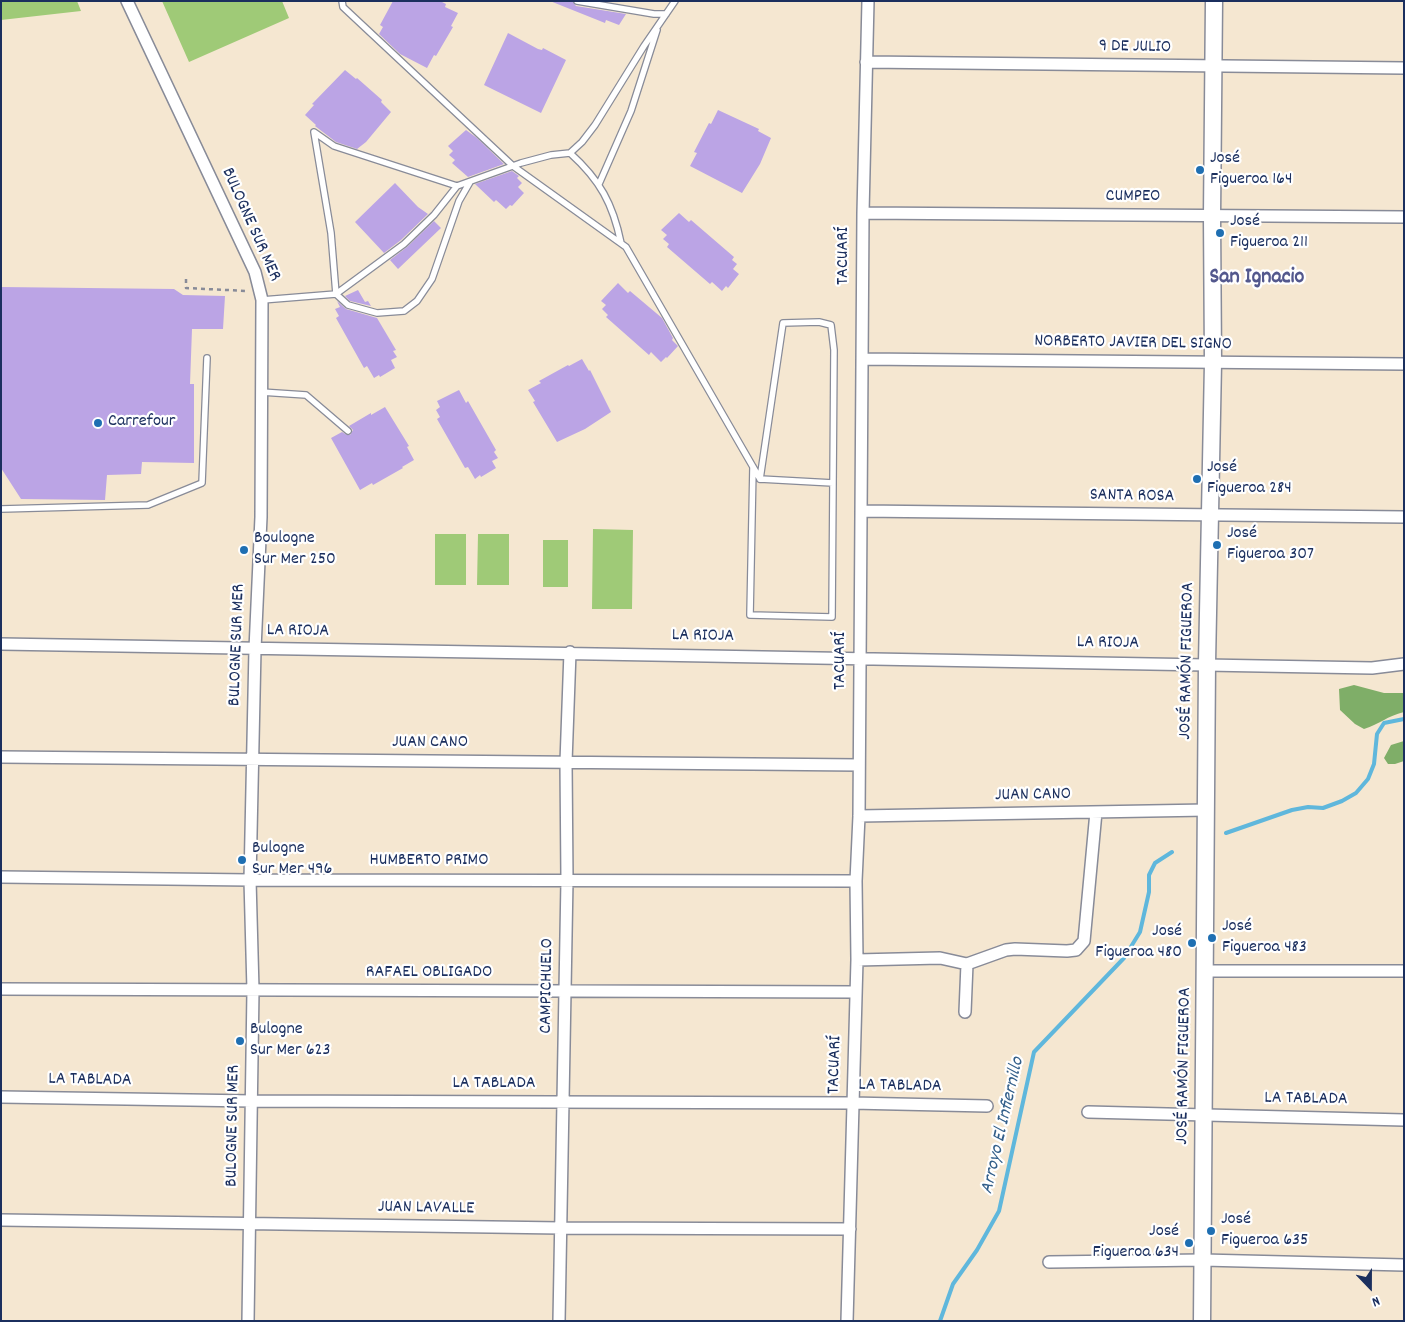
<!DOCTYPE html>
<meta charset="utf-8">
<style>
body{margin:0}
#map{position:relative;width:1405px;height:1322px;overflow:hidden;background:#f5e7d1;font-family:Dekko,sans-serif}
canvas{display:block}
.frame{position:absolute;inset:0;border:2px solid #1b2f5e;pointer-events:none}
.north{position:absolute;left:1345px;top:1262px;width:50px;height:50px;-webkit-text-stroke:4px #fff;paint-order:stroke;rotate:158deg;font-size:14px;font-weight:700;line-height:20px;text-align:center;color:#1b2f5e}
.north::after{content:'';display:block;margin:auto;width:18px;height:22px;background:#1b2f5e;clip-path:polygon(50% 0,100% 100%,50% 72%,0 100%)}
</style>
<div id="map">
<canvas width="1405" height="1322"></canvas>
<div class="frame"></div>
<div class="north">N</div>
</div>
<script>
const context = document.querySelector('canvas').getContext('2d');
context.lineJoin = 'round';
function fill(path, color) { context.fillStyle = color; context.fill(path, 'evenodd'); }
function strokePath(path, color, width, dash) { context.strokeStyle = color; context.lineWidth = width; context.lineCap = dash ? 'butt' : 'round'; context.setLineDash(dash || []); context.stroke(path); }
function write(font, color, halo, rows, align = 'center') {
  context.font = font + ' Dekko,sans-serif'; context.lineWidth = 4.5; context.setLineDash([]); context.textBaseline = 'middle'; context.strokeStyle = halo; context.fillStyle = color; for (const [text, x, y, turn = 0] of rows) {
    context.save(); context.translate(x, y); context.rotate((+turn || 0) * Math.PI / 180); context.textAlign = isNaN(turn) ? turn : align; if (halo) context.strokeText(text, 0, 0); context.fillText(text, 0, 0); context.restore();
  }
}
const green = new Path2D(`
 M1,1H77L81,11L1,20Z
 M162,1H282L289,18L189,62Z
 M593,529L633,530L632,609H592Z
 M435,534H466V585H435Z
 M478,534H509V585H477Z
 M543,540H568V587H543Z`);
const forest = new Path2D(`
 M1354,685L1384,693H1404V712C1387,716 1380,724 1364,729L1355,724L1340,710L1339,689Z
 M1404,741V761L1395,764H1388L1384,758L1391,745Z`);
const stream = new Path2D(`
 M1226,833L1292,810L1308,807L1323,808L1342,801L1356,793L1368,779L1374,764L1377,734L1384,723L1404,719
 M940,1321L953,1284L977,1250L999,1211L1034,1052L1124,958L1140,932L1149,892V875L1155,863L1172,852`);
const building = new Path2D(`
 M393,1H440L446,4L445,7L458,13L451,26L453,27L436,56L434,55L427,68L400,54L379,34L383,27L380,25Z
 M550,1H572L576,6L626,14L619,25L606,20L605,23Z
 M508,33L538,49L542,50L543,48L566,60L541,113L484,85Z
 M345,70L356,79L357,78L382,100L381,102L391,112L366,142L357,149L336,142L315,126L316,125L305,115L314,105L312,104Z
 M718,110L759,129L758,131L771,138L760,164L742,193L690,166L697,153L694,152L709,123L711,124Z
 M466,130L477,138L504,164L468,177L452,163L455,160L449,155L453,151L448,146Z
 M512,171L519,176L517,178L522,183L518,187L524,193L512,206L510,205L506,209L496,200L494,202L475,184Z
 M395,183L418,207L428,214L401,240L384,253L355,222Z
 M679,213L689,222L691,220L734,257L732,260L737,264L733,269L739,274L728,288L726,286L722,291L712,282L710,284L667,247L669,244L663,239L667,235L661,230Z
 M434,221L441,228L398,269L390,260L407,247Z
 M618,283L628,293L630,291L662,318L673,338L672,340L678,346L667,358L666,357L661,362L651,352L649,355L606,317L608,315L602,309L606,305L601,301Z
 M1,287L174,289L183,295L225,296L223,329H192L190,384H194V463L142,462L141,474L107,475L105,500L21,499L1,468Z
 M358,290L365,302L368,301L371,306L350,301L345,296Z
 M337,301L346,309L377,318L396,350L393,351L397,357L391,360L395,368L380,377L379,375L374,378L367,366L364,368L336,318L339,316L335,309L340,307Z
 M582,359L589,371L590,370L611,412L585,429L557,442L533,402L535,401L528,390L541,383L539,381L568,365L569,366Z
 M459,390L466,403L468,401L496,450L494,452L498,458L492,461L496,468L481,477L480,475L475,479L468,467L465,468L437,419L440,417L436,410L440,407L437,401Z
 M385,407L409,446L407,447L414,460L402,467L403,468L373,485L372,483L360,490L331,438L342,432L347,435H350L353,430L349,426L371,413V415Z`);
const path = new Path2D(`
 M186,279V288L247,291`);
const lane = new Path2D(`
 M342,1L343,7L513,166L626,247L760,479L783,323L819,322L831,325L834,350L833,483L760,479
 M577,1L654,14H666
 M570,153C600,180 613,204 621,243
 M599,184L631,111L657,30
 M457,186L434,215L404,244L336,294L348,305L377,313L404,311L417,301L432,279L459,201L470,182
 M262,300L336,294L331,233L314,132L334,146L457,186L521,163L551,155L570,153L582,142L595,125L644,46L675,1
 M261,392L306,395L348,431
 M753,467L750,615L832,617L833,483
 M1,509L148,505L202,483L207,358`);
const street = new Path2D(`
 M127,1L255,272L262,300L261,517L255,649L250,880L253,990L248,1321
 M866,62L1404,68
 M863,213L1404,217
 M862,359L1404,364
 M861,511L1404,517
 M1,644C458,654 915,656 1372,668L1404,664
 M1,757L859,765
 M859,816L1207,810
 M1,877L250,880L856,881
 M857,960L940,958L967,964L1006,950L1015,949L1067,951L1076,950L1084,941L1096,812
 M1206,971H1404
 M1,989L856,992
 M965,1012L967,964
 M1,1097L252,1101L852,1103L987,1106
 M1088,1112L1404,1120
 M1,1220L561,1228L850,1229
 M1049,1262L1203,1260L1404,1265
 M559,1321L567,880L566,762L570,652
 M847,1321L857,960L856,881L859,816L863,213L868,1`);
const secondary = new Path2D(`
 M1202,1321L1207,663L1213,363L1212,216L1214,1`);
const markers = [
 [1200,170,5,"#1f6fb2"],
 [1220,233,5,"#1f6fb2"],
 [98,423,5,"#1f6fb2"],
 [1197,479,5,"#1f6fb2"],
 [1217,545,5,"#1f6fb2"],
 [244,550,5,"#1f6fb2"],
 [242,860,5,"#1f6fb2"],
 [1212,938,5,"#1f6fb2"],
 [1192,943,5,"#1f6fb2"],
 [240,1041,5,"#1f6fb2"],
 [1211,1231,5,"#1f6fb2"],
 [1189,1243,5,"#1f6fb2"]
];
const streetNames = [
 ["9 DE JULIO",1135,48,1],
 ["CUMPEO",1133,198],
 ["BULOGNE SUR MER",250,225,66],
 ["TACUARÍ",845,256,-90],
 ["NORBERTO JAVIER DEL SIGNO",1133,344,1],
 ["SANTA ROSA",1132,497,1],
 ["LA RIOJA",298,632,1],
 ["LA RIOJA",703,637,1],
 ["LA RIOJA",1108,644,1],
 ["BULOGNE SUR MER",238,645,-88],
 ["TACUARÍ",842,661,-90],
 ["JOSÉ RAMÓN FIGUEROA",1188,661,-89],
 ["JUAN CANO",430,744],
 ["JUAN CANO",1033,796,-1],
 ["HUMBERTO PRIMO",429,862],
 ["RAFAEL OBLIGADO",429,974],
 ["CAMPICHUELO",548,986,-89],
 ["TACUARÍ",836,1065,-88],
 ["JOSÉ RAMÓN FIGUEROA",1185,1066,-89],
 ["LA TABLADA",90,1081,1],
 ["LA TABLADA",494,1085],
 ["LA TABLADA",900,1087,1],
 ["LA TABLADA",1306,1100,1],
 ["BULOGNE SUR MER",234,1126,-89],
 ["JUAN LAVALLE",426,1209,1]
];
const poiNames = [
 ["José",1210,160],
 ["Figueroa 164",1210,181],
 ["José",1230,223],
 ["Figueroa 211",1230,244],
 ["Carrefour",108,423],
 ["José",1207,469],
 ["Figueroa 284",1207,490],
 ["José",1227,535],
 ["Figueroa 307",1227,556],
 ["Boulogne",254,540],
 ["Sur Mer 250",254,561],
 ["Bulogne",252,850],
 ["Sur Mer 496",252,871],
 ["José",1222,928],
 ["Figueroa 483",1222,949],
 ["José",1182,933,"right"],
 ["Figueroa 480",1182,954,"right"],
 ["Bulogne",250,1031],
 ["Sur Mer 623",250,1052],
 ["José",1221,1221],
 ["Figueroa 635",1221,1242],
 ["José",1179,1233,"right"],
 ["Figueroa 634",1179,1254,"right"]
];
const waterNames = [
 ["Arroyo El Infiernillo",1004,1126,-77]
];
const districtNames = [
 ["San Ignacio",1257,279]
];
fill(green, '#9fca77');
fill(forest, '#7fae68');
strokePath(stream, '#5fb7dc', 4);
fill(building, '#bba4e5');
strokePath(lane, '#888b98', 8);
strokePath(street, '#888b98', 14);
strokePath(secondary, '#888b98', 19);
strokePath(path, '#888b98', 2.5, [4, 4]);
strokePath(lane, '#fff', 5.5);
strokePath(street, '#fff', 11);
strokePath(secondary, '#fff', 16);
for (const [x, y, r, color] of markers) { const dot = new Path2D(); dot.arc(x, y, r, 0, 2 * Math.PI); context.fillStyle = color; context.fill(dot); strokePath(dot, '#fff', 2); }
write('18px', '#1b2f5e', '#fff', streetNames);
write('18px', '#1b2f5e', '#fff', poiNames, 'left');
write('italic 19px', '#335f8a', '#fff', waterNames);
write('bold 22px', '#53588d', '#fff', districtNames);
</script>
